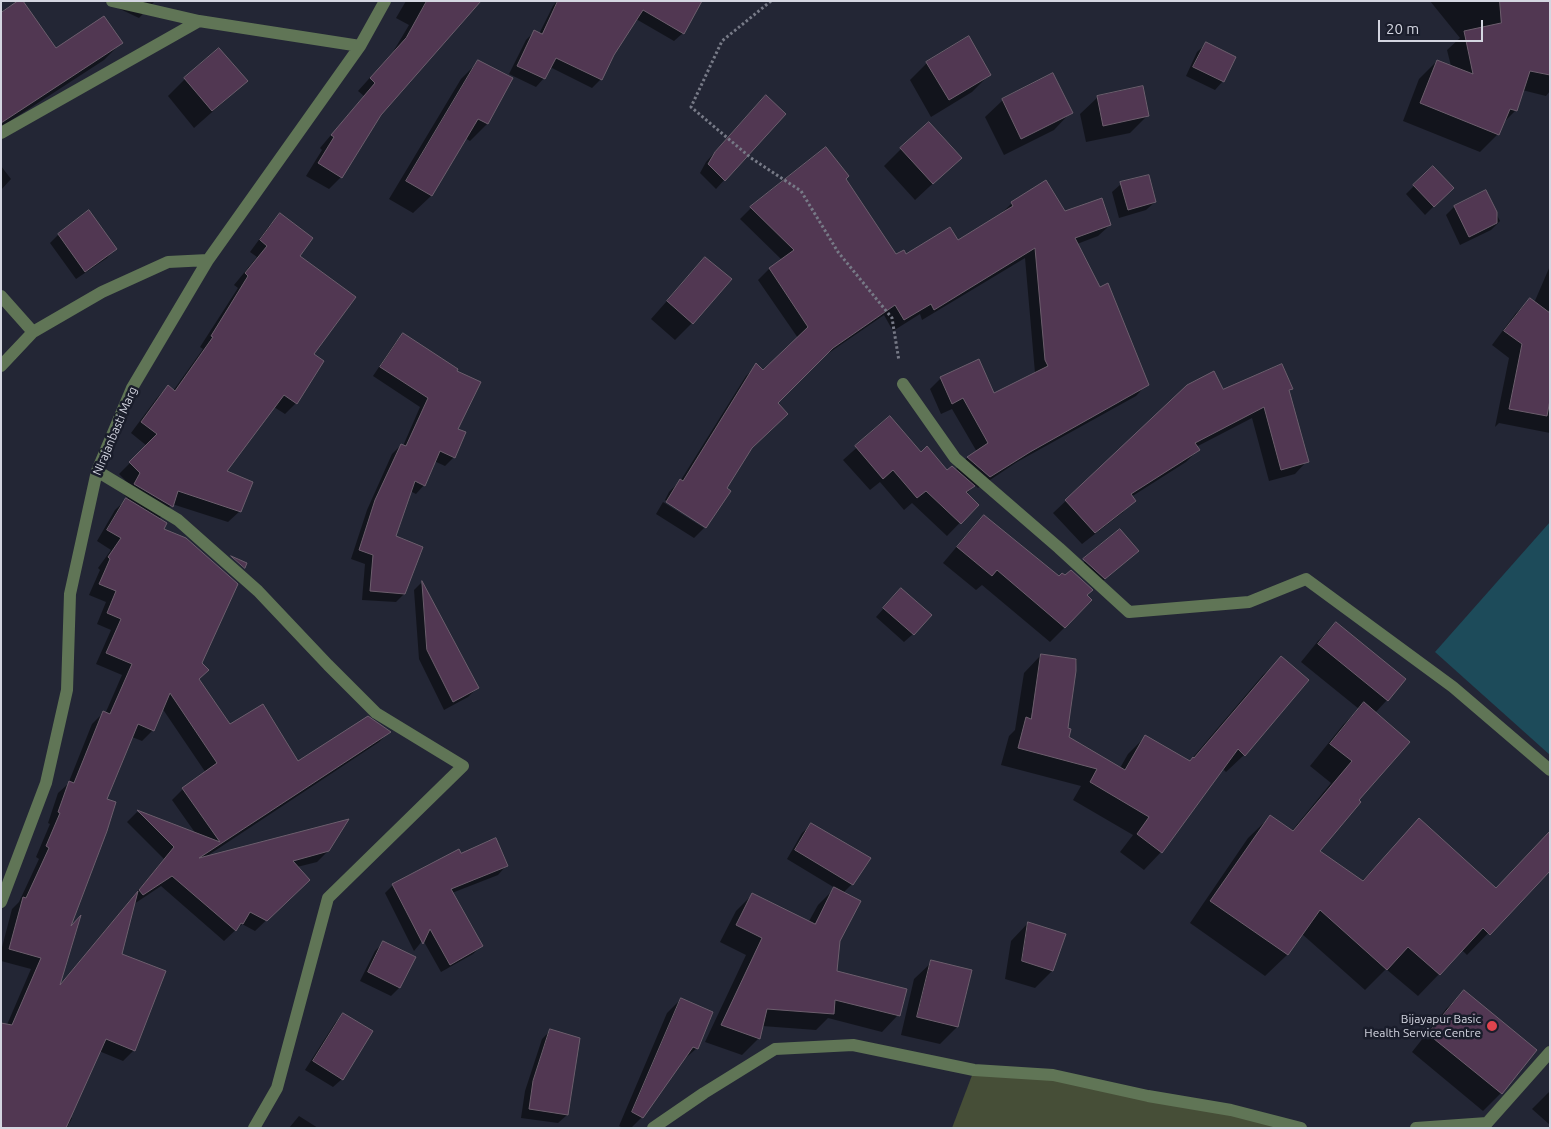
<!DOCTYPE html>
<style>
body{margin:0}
#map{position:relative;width:1551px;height:1129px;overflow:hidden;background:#232635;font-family:Ubuntu,sans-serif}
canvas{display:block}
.frame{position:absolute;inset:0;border:2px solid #d4d6e1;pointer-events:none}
.scale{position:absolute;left:1378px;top:20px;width:105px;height:22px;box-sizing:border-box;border:2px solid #d4d6e1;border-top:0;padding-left:6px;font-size:15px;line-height:18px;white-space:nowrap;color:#d4d6e1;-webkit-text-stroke:4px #1a1d2b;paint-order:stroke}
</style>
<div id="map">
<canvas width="1551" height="1129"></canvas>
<div class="frame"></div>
<div class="scale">20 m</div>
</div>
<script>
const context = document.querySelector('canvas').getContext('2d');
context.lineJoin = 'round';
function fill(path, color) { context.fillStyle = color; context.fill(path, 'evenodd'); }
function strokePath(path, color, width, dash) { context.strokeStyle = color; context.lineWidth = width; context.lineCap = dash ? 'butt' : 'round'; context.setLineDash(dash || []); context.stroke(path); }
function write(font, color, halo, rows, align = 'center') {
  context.font = font + ' Ubuntu,sans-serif'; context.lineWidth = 5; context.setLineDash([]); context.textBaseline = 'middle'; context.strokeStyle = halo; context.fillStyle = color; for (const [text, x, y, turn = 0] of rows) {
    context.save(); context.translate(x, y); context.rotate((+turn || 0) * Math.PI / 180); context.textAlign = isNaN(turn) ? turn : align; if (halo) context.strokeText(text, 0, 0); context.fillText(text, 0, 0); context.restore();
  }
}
const green = new Path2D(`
 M974,1070L1053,1075L1301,1128H952Z`);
const water = new Path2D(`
 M1550,522V755L1435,652Z`);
const shadow = new Path2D(`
 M103,1H155L139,18Z
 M406,1H468L380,114L341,177L329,189L306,176L322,150L320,148L364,96L358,91L393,52L409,25L396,18Z
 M557,1H686L683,33L674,41L636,19L613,55L601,79L592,88L550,67L544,78L536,87L509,74L526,40L534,32L539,34L553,6Z
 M1430,1H1550V91L1546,96L1522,90L1516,110L1502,124L1498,134L1480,152L1403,121L1419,79L1437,61L1451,66L1447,50L1460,38Z
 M1,14L55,50L121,43L104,60L1,127Z
 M1206,44L1223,81L1215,90L1186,76L1197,52Z
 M479,61L487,124L470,141L465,138L431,196L413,213L389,199L461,79Z
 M927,63L990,74L972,92L931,117L910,80Z
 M185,79L246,81L228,98L194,128L168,96Z
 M1098,97L1148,115L1130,133L1086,142L1080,114Z
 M1003,100L1071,112L1054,130L1004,155L985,117Z
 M757,106L784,114L716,189L700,173L706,162Z
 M901,149L942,175L915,200L884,166Z
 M1,166L11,179L1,190Z
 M1433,167L1452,188L1425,215L1406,194Z
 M844,179L896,256H906L957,242L1001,214L1012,203L1064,212L1110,225L1098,236L1077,244L1147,384L1136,396L1017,462L978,488L975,485L966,494L977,505L947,536L912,503L904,510L880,482L870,490L843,460L890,418L921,453L947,472L955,470L967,458L977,452L952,409L941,414L930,389L941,378L994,395L1035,373L1025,258L922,320L920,314L893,331L884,315L820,359L776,403L726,489L729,491L705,528V526L665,500L669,492L681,480L746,376L757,365L763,371L798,338L758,280L769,269L782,260L740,219L751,208Z
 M1121,184L1155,202L1146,210L1119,218L1112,192Z
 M1485,192L1500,221L1491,230L1460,245L1446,215L1454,207Z
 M89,212L115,249L107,258L76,279L50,243L58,235Z
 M280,215L298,256L312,355L296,403L285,414L274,407L225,471L240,511L228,522L172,504L159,519L201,663L198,679L230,725L298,763L389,732L379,742L204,858L328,851L317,862L297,867L298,890L255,931L242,924L224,941L161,886L134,904L121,954L134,1050L123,1061L99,1051L69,1117L72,1118L67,1128H1L6,1027L31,969L1,961V951L12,909L19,902L39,859L36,857L50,824L48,823L58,793L68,784L92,724L103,713L105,714L122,675L96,664L111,630L97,624L106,602L89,595L100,570L98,568L111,550L97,541L115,510L128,498L124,495L130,485L119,474L147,446L131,433L157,398L168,386L173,391L203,349L200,347L238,288L234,285L257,257L250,252L269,226ZM162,708L206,773L183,789L172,800L196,834L137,812L127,822L164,859L58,987L68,931L105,799L132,737L142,741L153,730Z
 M705,258L692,323L675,340L651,319Z
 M1550,266V433L1499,423L1495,427L1509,358L1492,345L1516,313L1530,300L1534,303Z
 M403,334L457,429L454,457L445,466L434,461L424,485L416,494L410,491L394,537L404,594L396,602L362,600L365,564L351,559L367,510L392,454L401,445L403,446L420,407L373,376L395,343Z
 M1188,386L1223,391L1291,388L1288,391L1307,461L1295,474L1269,481L1252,418L1196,447L1198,450L1186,462L1131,497L1134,501L1122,513L1082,544L1053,513Z
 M663,502L704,528L694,538L656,514Z
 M984,516L1058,578L1085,595L1064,628L1050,642L982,585L976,590L943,563L970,531Z
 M1120,530L1128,559L1096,587L1076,569Z
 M421,583L477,688L468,697L444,710L419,659L414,590Z
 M893,598L913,634L904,642L876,617Z
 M1336,624L1387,700L1375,713L1357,800L1318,851L1362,881L1419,820L1496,889L1550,869L1467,955L1462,950L1418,996L1386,969L1365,990L1302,934L1287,955L1265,976L1190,923L1248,838L1270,817L1291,832L1331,783L1310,766L1343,725L1359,709L1301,662L1318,641Z
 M1041,655L1077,660L1067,729V737L1120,768L1128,754L1145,737L1189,762L1263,675L1281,658L1244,755L1226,772L1222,768L1161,852L1144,870L1120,852L1133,835L1073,800L1081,786L1001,765L1009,736L1015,730L1024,673Z
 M811,825L852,884L843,893L836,972L898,1015L882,1032L828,1018L816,1030L762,1026L759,1038L742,1055L705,1042L746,955L720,942L736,911L753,894L808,923L818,905L835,888L787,859L802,833Z
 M461,854L506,866L498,875L452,893L481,946L473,954L441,972L423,940L414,951L385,893L393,885Z
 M1028,923L1052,971L1035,988L1005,979L1011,941Z
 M384,942L414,958L399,988L391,996L360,981L375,951Z
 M932,962L957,1027L940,1044L901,1035L914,979Z
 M1464,992L1536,1050L1501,1093L1483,1111L1412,1052L1446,1009Z
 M681,999L697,1048L681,1062L642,1117L631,1128H623L619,1126L667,1013Z
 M343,1014L342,1079L333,1087L305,1070L335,1023Z
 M551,1030L567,1115L558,1123L521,1118L525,1091L542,1039Z
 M1550,1091V1125L1532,1109Z
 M299,1116L318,1128H289Z`);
const building = new Path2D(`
 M18,1H23L56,48L104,16L123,43L1,123V13Z
 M427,1H481L381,115L342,178L318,163L334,137L331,135L375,83L370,78L406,38Z
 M558,1H702L684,34L643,10L614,55L602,80L556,58L545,79L517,66L534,30L542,34Z
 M1500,1H1550V75L1530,71L1517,111L1510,109L1499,135L1420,103L1437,60L1473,74L1464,31L1501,23Z
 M969,36L991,75L949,100L926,62Z
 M1206,42L1236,57L1224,82L1193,67Z
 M219,48L248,81L212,111L184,78Z
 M478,60L513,78L488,124L478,119L432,196L406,181Z
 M1053,73L1073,113L1021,139L1002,99Z
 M1143,86L1149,116L1103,126L1097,96Z
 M766,95L786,114L725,181L708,164L715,152Z
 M929,122L962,158L933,184L900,148Z
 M826,147L849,176L846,179L896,254L904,250L906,254L950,227L958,240L1013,206L1011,202L1046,180L1065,211L1102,198L1111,225L1075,238L1100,287L1108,283L1149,385L1030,452L990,477L967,457L988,443L963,398L952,404L940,377L979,359L994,393L1048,366L1045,360L1035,248L934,310L931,304L904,320L895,305L833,348L778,403L788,414L752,448L727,488L731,491L706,528L666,502L680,479L683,481L756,363L763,370L808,327L769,268L794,250L750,207Z
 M1433,166L1454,188L1434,207L1413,185Z
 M1149,175L1156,202L1128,210L1120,182Z
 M1486,190L1497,212V223L1469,237L1454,206Z
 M89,210L117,249L85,272L58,234Z
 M280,213L313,238L300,256L356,297L314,354L324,361L297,404L284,395L227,471L253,482L241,512L178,491L173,507L134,484L140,473L129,462L157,434L141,422L168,385L175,391L213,337L211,336L248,276L245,273L267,246L260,240Z
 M705,257L732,279L693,324L667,301Z
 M1530,298L1550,313V400L1547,416L1509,409L1522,344L1504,331Z
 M403,333L458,369L457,371L481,382L458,429L466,432L455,458L440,451L425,486L415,481L396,536L423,547L405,594L370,591L373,555L359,550L375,500L401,444L406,446L428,398L380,367Z
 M1282,364L1293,389L1289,390L1309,462L1281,470L1264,407L1195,443L1200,450L1131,494L1136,501L1095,533L1065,500L1187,385L1214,371L1223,389Z
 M890,416L921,452L927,446L947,470L952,466L975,486L966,492L979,505L961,524L926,491L917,498L893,470L883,479L855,446Z
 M126,498L167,523L164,529L186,538L238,584L202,663L209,670L199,679L230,724L263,704L298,761L368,716L391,732L199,858L349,819L329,851L293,861L310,880L267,921L250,912L243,924L241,923L236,931L172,876L143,895L139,890L174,847L137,810L220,842L182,788L217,763L170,693L154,731L138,724L107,799L116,802L107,831L71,926L81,915L60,985L138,891L122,954L166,971L135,1051L106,1039L66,1128H1V1023L12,1025L41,958L9,949L23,897L26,898L49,848L46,846L60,813L58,812L69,781L74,783L103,711L110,714L132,664L106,653L121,619L107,613L116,591L99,584L110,559L108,557L121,538L107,530Z
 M984,515L1059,576L1062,573L1065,575L1071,570L1093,590L1087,595L1092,600L1065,628L997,570L992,576L957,547Z
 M1120,529L1139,551L1105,579L1083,559Z
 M231,556L247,563L245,568Z
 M422,581L479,688L453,702L427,650Z
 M901,588L932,615L914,635L883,608Z
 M1336,622L1406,679L1388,701L1318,644Z
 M1041,654L1076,659V671L1068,728L1071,729L1069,737L1125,770L1145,735L1190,761L1193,757L1194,758L1281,656L1309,680L1245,756L1238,749L1162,853L1137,834L1149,817L1090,782L1097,769L1018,748L1026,717L1031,719Z
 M1364,702L1410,742L1359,800L1361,802L1320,851L1363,881L1419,818L1496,888L1550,831V871L1490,935L1483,928L1440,975L1408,947L1387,970L1320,910L1288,955L1210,901L1270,815L1293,831L1352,761L1330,744Z
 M811,823L871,858L853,885L795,850Z
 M496,838L508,866L451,889L483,946L450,965L430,929L423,944L392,884L459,849L461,853Z
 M834,887L861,901L840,941L837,971L907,989L900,1016L835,1000L834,1014L767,1009L760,1039L721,1025L762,938L736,925L752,893L815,924Z
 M1028,922L1066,934L1053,971L1022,961Z
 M383,941L416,957L400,988L368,972Z
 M931,960L972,970L958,1027L917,1017Z
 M1464,990L1537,1050L1502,1094L1428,1034Z
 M681,998L713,1012L698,1049L693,1047L643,1118L632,1112Z
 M343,1013L373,1031L343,1080L313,1061Z
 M550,1029L580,1038L568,1115L529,1109L533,1081Z`);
const path = new Path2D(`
 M771,1L722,41L691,107L751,158L801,191L838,252L892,318L899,361`);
const minor = new Path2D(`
 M112,1L199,21
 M1,133L199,21L360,46
 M1,296L33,332L102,292L168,262L208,260
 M1,366L33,332
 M903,384L955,458L1059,548L1129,612L1249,602L1306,579L1453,687L1550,770
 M97,471L178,520L258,591L328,665L376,713L463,766L328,898L277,1088L254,1128
 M1,902L46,783L67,690L70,594L97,471L132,388L208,260L360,46L385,1
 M653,1128L704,1093L775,1049L853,1045L974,1070L1053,1075L1148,1096L1231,1110L1301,1128
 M1416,1128L1487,1123L1550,1052`);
const markers = [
 [1492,1026,6,"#e0444e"]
];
const streetNames = [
 ["NIrajanbasti Marg",115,431,-67]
];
const poiNames = [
 ["Bijayapur Basic",1481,1019],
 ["Health Service Centre",1481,1033]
];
fill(green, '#464e37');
fill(water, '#1d4b5a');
fill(shadow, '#0007');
fill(building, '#513752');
strokePath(building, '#6c5e6d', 1);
strokePath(path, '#777a87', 3, [2.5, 2.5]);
strokePath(minor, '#607556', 12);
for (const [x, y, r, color] of markers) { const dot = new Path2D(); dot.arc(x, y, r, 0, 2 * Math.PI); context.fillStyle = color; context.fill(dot); strokePath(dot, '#1a1d2b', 2); }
write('12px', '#d4d6e1', '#1a1d2b', streetNames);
write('12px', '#d4d6e1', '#1a1d2b', poiNames, 'right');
</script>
